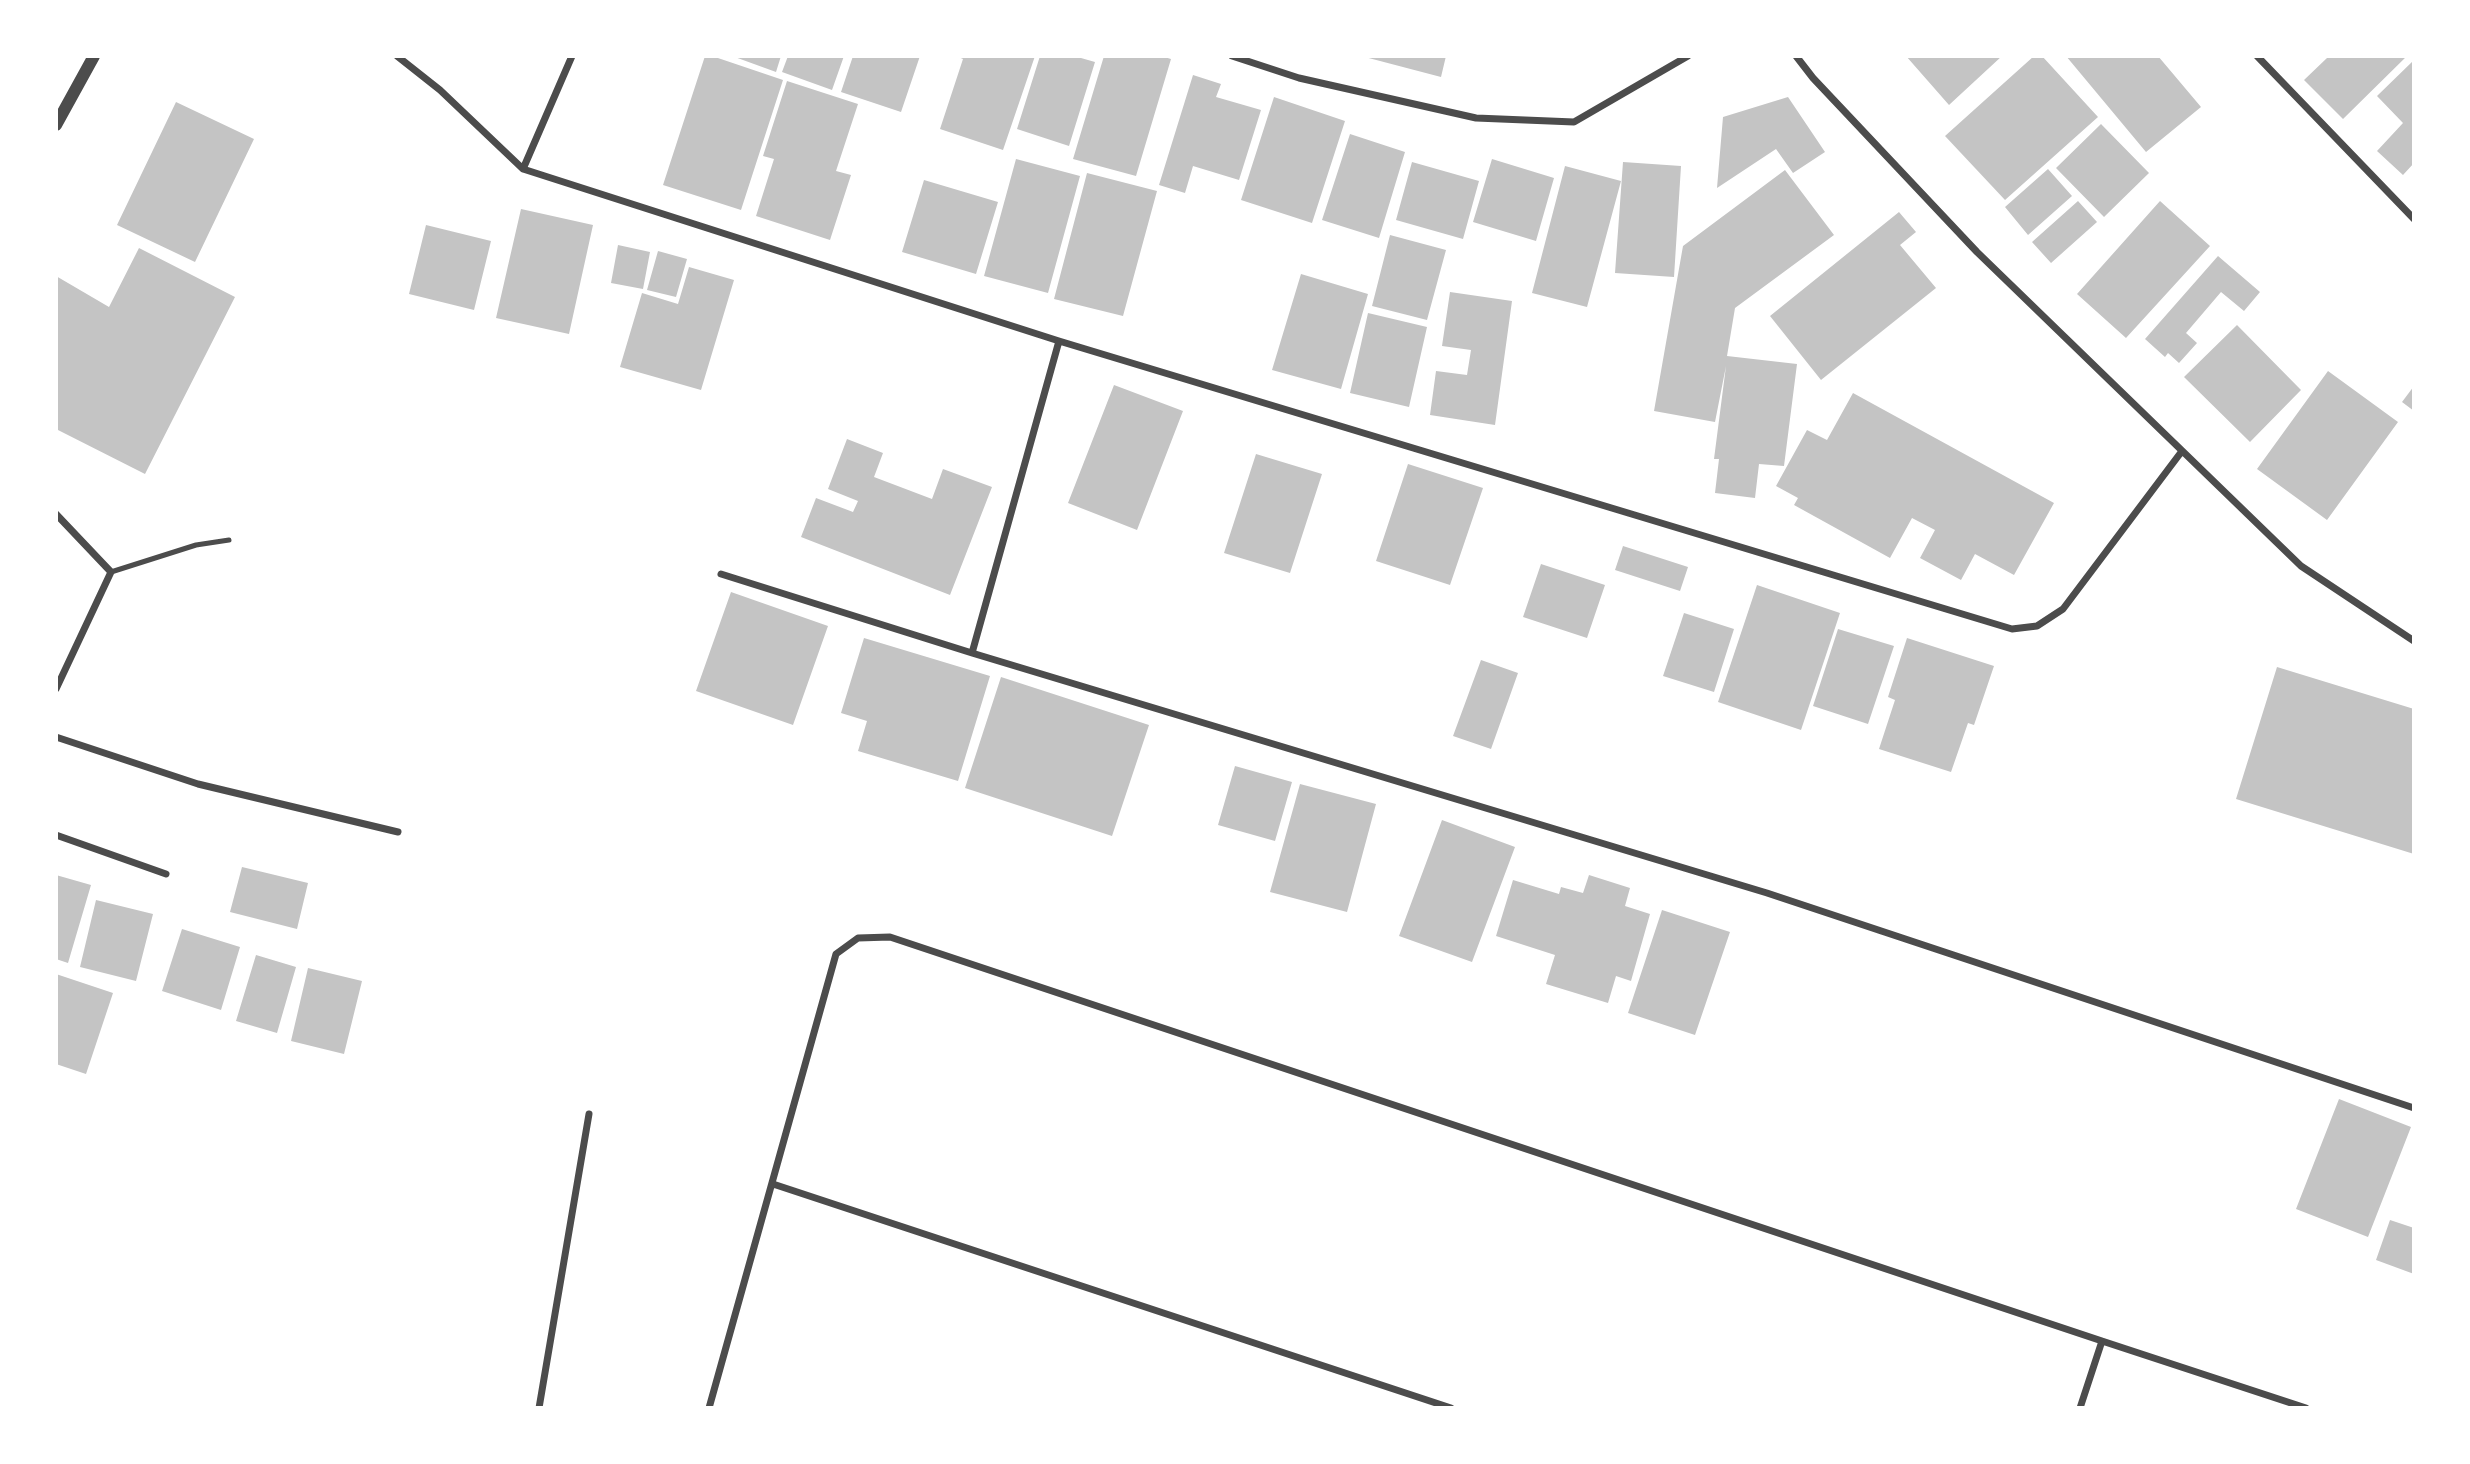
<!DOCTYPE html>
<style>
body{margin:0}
#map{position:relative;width:2470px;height:1464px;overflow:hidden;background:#fff;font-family:"Work Sans",sans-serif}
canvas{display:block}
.frame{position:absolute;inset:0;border:58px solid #fff;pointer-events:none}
</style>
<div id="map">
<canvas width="2470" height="1464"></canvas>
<div class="frame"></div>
</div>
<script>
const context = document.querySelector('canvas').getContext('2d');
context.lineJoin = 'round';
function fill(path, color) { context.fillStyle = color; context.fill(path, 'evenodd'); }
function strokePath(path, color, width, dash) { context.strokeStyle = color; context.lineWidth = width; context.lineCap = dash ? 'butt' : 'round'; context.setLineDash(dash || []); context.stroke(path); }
const building = new Path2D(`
 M705,56H712L783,80L741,210L663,185Z
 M732,56H781L776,72Z
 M788,56H844L832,90L782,72Z
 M853,56H920L901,112L841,92Z
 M956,56H1035L1003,150L940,129L963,59Z
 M1040,56H1074L1095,62L1069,146L1017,129Z
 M1104,56H1161L1171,59L1136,176L1073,159Z
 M1361,56H1446L1441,77Z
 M1906,56H2002L1949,105Z
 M2034,56H2042L2098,117L2005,200L1945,136Z
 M2066,56H2158L2201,107L2146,152Z
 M2325,56H2407L2343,119L2304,80L2327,58Z
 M2414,60V163L2403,175L2377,151L2403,123L2377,96Z
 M1193,75L1221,84L1216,97L1261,110L1239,180L1193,166L1185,193L1159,185Z
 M787,81L858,104L836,171L851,175L830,240L756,216L774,159L763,156Z
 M1274,97L1345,121L1312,223L1241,200Z
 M1788,97L1825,152L1793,173L1776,149L1717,188L1723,117Z
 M176,102L254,139L195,262L117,225Z
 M2101,124L2149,173L2104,217L2056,168Z
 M1350,134L1405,152L1379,238L1322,220Z
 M1016,159L1080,176L1048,293L984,276Z
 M1492,159L1554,178L1536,241L1473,222Z
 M1412,162L1479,181L1463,239L1396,220Z
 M1623,162L1681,166L1674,277L1615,273Z
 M1565,166L1621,181L1587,307L1532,293Z
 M2048,169L2072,196L2028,235L2005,207Z
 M1785,170L1834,235L1735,308L1727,356L1797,364L1784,466L1759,464L1755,498L1715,493L1719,459H1714L1726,366L1715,422L1654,411L1683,246Z
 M1087,173L1157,191L1123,316L1054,299Z
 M924,180L998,202L976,274L902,252Z
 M2078,201L2097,222L2051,263L2032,242Z
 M2160,201L2210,246L2126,338L2077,294Z
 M521,209L593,225L569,334L496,318Z
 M1899,212L1916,232L1900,245L1936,288L1821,380L1770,316Z
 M426,225L491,241L474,310L409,294Z
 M1390,235L1446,250L1427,320L1372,306Z
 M618,245L650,252L643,289L611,283Z
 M139,248L235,297L145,474L56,429V276L109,307Z
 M658,251L687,259L676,297L647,290Z
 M2218,256L2260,292L2244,311L2221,292L2186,333L2197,343L2179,363L2168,353L2165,357L2145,339Z
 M689,267L734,280L701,390L620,367L642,293L678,304Z
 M1301,274L1368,294L1341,389L1272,370Z
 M1450,292L1512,301L1495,425L1430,415L1436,371L1467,375L1471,350L1442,346Z
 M1368,313L1427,327L1409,407L1350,393Z
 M2237,325L2301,390L2250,442L2184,377Z
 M2328,371L2398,422L2327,520L2257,469Z
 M1114,385L1183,411L1137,530L1068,503Z
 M2414,386V411L2402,402Z
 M1853,393L2054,503L2014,575L1975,554L1961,580L1920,558L1935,530L1912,518L1890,558L1794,505L1798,498L1776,486L1807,430L1827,440Z
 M847,439L883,453L874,477L932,499L943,469L992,487L950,595L801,537L816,498L853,512L858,501L828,489Z
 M1256,454L1322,474L1290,573L1224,553Z
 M1408,464L1483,488L1450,585L1376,561Z
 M1623,546L1688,567L1680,591L1615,570Z
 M1541,564L1605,585L1587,638L1523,617Z
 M1757,585L1840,613L1801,730L1718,702Z
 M731,592L828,626L793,725L696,691Z
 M1684,613L1734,629L1714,692L1663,676Z
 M1838,629L1894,646L1868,724L1813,706Z
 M864,638L990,676L958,781L858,751L867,721L841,713Z
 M1907,638L1994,666L1974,725L1968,723L1951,772L1879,749L1895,700L1888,697Z
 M1481,660L1518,673L1491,749L1453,736Z
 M2277,667L2414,709V854L2236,799Z
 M1001,677L1149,725L1112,836L965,788Z
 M1235,766L1292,782L1275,841L1218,825Z
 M1300,784L1376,804L1347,912L1270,892Z
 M1442,820L1515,847L1472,962L1399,936Z
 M242,867L308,883L297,929L230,912Z
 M56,875L91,885L68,963L56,959Z
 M1589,875L1630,888L1625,906L1650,914L1631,981L1616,976L1608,1003L1546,984L1555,955L1496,936L1513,880L1559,894L1561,887L1583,893Z
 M96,900L153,914L136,981L80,967Z
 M1662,910L1730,932L1695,1035L1628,1013Z
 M182,929L240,947L221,1010L162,991Z
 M256,955L296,967L277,1033L236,1021Z
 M308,968L362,981L344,1054L291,1041Z
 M56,974L113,993L86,1074L56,1064Z
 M2339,1099L2411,1127L2368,1237L2296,1209Z
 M2390,1220L2414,1228V1274L2376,1260Z`);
const service = new Path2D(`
 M111,572L196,545L229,540`);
const minor = new Path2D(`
 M397,56L440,90L523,169L1059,341L2012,629L2037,626L2063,609L2182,451
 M1232,56L1299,78L1476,118L1574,122L1688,56
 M1796,56L1813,78L1977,252L2301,566L2414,641
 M2257,56L2414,219
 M523,169L572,56
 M56,514L111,572L56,689
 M721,574L972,653L1767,893L2414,1108
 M972,653L1059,341
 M56,737L198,784L398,832
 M56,835L166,874
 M773,1184L1451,1408
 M539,1408L589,1114
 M709,1408L836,954L858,938L890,937L2102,1341
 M2080,1408L2102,1341L2306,1408`);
const tertiary = new Path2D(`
 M56,125L94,56`);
fill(building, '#c4c4c4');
strokePath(service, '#4c4c4c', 5);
strokePath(minor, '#4c4c4c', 7);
strokePath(tertiary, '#4c4c4c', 12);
</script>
